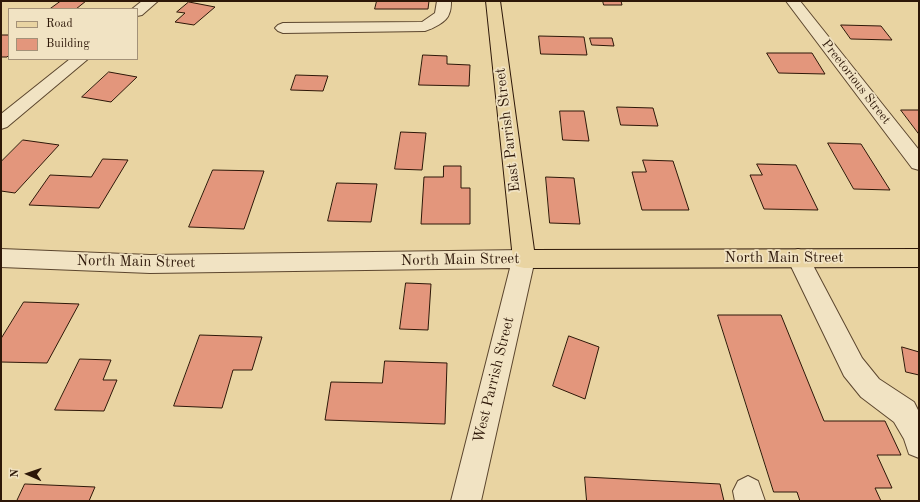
<!DOCTYPE html>
<style>
body{margin:0}
#map{position:relative;width:920px;height:502px;overflow:hidden;background:#e9d4a2;font-family:"Old Standard TT",serif}
canvas{display:block}
.frame{position:absolute;inset:0;border:2px solid #2d1708;pointer-events:none}
.legend{position:absolute;left:8px;top:8px;width:130px;height:52px;box-sizing:border-box;background:#f1e3c3;border:1px solid #a39178;margin:0;padding:5px 7px;list-style:none;font-size:12px;color:#2d1708}
.legend li{display:flex;align-items:center;gap:8px;height:20px}
.legend b{width:20px;border:1px solid #a39178}
.north{position:absolute;left:8px;top:454px;width:40px;height:40px;-webkit-text-stroke:3px #f1e3c3;paint-order:stroke;rotate:272deg;font-size:11px;font-weight:700;line-height:16px;text-align:center;color:#2d1708}
.north::after{content:'';display:block;margin:auto;width:14px;height:18px;background:#2d1708;clip-path:polygon(50% 0,100% 100%,50% 72%,0 100%)}
</style>
<div id="map">
<canvas width="920" height="502"></canvas>
<div class="frame"></div>
<ul class="legend">
<li><b style="height:5px;background:#e9d4a2"></b>Road</li>
<li><b style="height:11px;background:#e3967c"></b>Building</li>
</ul>
<div class="north">N</div>
</div>
<script>
const context = document.querySelector('canvas').getContext('2d');
context.lineJoin = 'round';
function fill(path, color) { context.fillStyle = color; context.fill(path, 'evenodd'); }
function strokePath(path, color, width, dash) { context.strokeStyle = color; context.lineWidth = width; context.lineCap = dash ? 'butt' : 'round'; context.setLineDash(dash || []); context.stroke(path); }
function write(font, color, halo, rows, align = 'center') {
  context.font = font + ' "Old Standard TT",serif'; context.lineWidth = 3.5; context.setLineDash([]); context.textBaseline = 'middle'; context.strokeStyle = halo; context.fillStyle = color; for (const [text, x, y, turn = 0] of rows) {
    context.save(); context.translate(x, y); context.rotate((+turn || 0) * Math.PI / 180); context.textAlign = isNaN(turn) ? turn : align; if (halo) context.strokeText(text, 0, 0); context.fillText(text, 0, 0); context.restore();
  }
}
const building = new Path2D(`
 M61,1H86L76,9H50Z
 M377,1H429L428,9H375Z
 M603,1H621L622,5H604Z
 M189,2L215,7L194,25L175,22L185,13L177,12Z
 M841,25L881,26L892,40L851,39Z
 M1,35H9V55L7,57H1Z
 M539,36L584,37L587,55L541,54Z
 M590,38H612L614,46L592,45Z
 M767,53H812L825,74L779,73Z
 M423,55L447,56V64L470,65L469,86L419,85Z
 M109,72L137,77L111,102L82,97Z
 M296,75L328,76L323,91L291,90Z
 M617,107L653,108L658,126L621,125Z
 M901,110H919V134Z
 M560,111H584L589,141L563,140Z
 M401,132L426,133L422,170L395,169Z
 M23,140L59,145L15,193L1,191V162Z
 M828,143L861,144L890,190L854,189Z
 M103,159L128,160L99,208L29,205L50,175L91,177Z
 M643,160L673,161L689,210H642L632,172H646Z
 M757,164L796,165L818,210L764,209L750,175H762Z
 M444,166H461V188H470V224H421L424,177H443Z
 M213,170L264,171L244,229L189,227Z
 M546,177L574,178L580,224L550,223Z
 M337,183L377,184L371,222L328,221Z
 M406,283L431,284L428,330L400,329Z
 M24,302L79,304L47,363L1,362V339Z
 M718,315H781L824,421H885L901,455H877L892,488H875L881,501H800L797,492H774Z
 M200,335L262,337L252,370H233L222,408L174,406Z
 M569,336L599,347L585,399L553,386Z
 M902,347L919,352V375L906,372Z
 M80,359L111,360L103,380H117L104,411L55,410Z
 M385,361L447,363L445,424L325,420L331,382L382,383Z
 M585,477L720,484L724,501H587Z
 M25,484L95,487L89,501H17Z`);
const minor = new Path2D(`
 M142,1H158L142,15L137,16V9H132Z
 M437,1H451C451,5 451,10 449,14C447,22 432,29 425,31L283,33L278,31L275,28L278,25L283,23L422,22L435,13Z
 M786,1H800L919,150V170L912,168Z
 M70,59H88L7,127L1,129V114Z
 M1,249L150,255L524,250L532,252L535,259L481,501H451L510,268L150,273L1,267Z
 M798,249L806,252L862,358L879,379L914,402L919,412V458L909,454L904,439L894,422L861,397L844,376L787,258L790,252Z
 M748,476L758,481L765,501H735L733,491L738,481Z`);
const major = new Path2D(`
 M486,1H500L534,250L919,249V267L524,268L516,266L513,259Z`);
const farStreetnames = [
 ["Preetorious Street",856,82,52]
];
const streetNames = [
 ["East Parrish Street",508,130,-97],
 ["North Main Street",784,258],
 ["North Main Street",460,260,-1],
 ["North Main Street",136,262,1],
 ["West Parrish Street",494,380,-76]
];
fill(building, '#e3967c');
strokePath(building, '#2d1708', 1);
strokePath(minor, '#5c462e', 2);
strokePath(major, '#2d1708', 2);
fill(minor, '#f1e3c3');
fill(major, '#e9d4a2');
write('13px', '#2d1708', '#f1e3c3', farStreetnames);
write('15px', '#2d1708', '#f1e3c3', streetNames);
</script>
